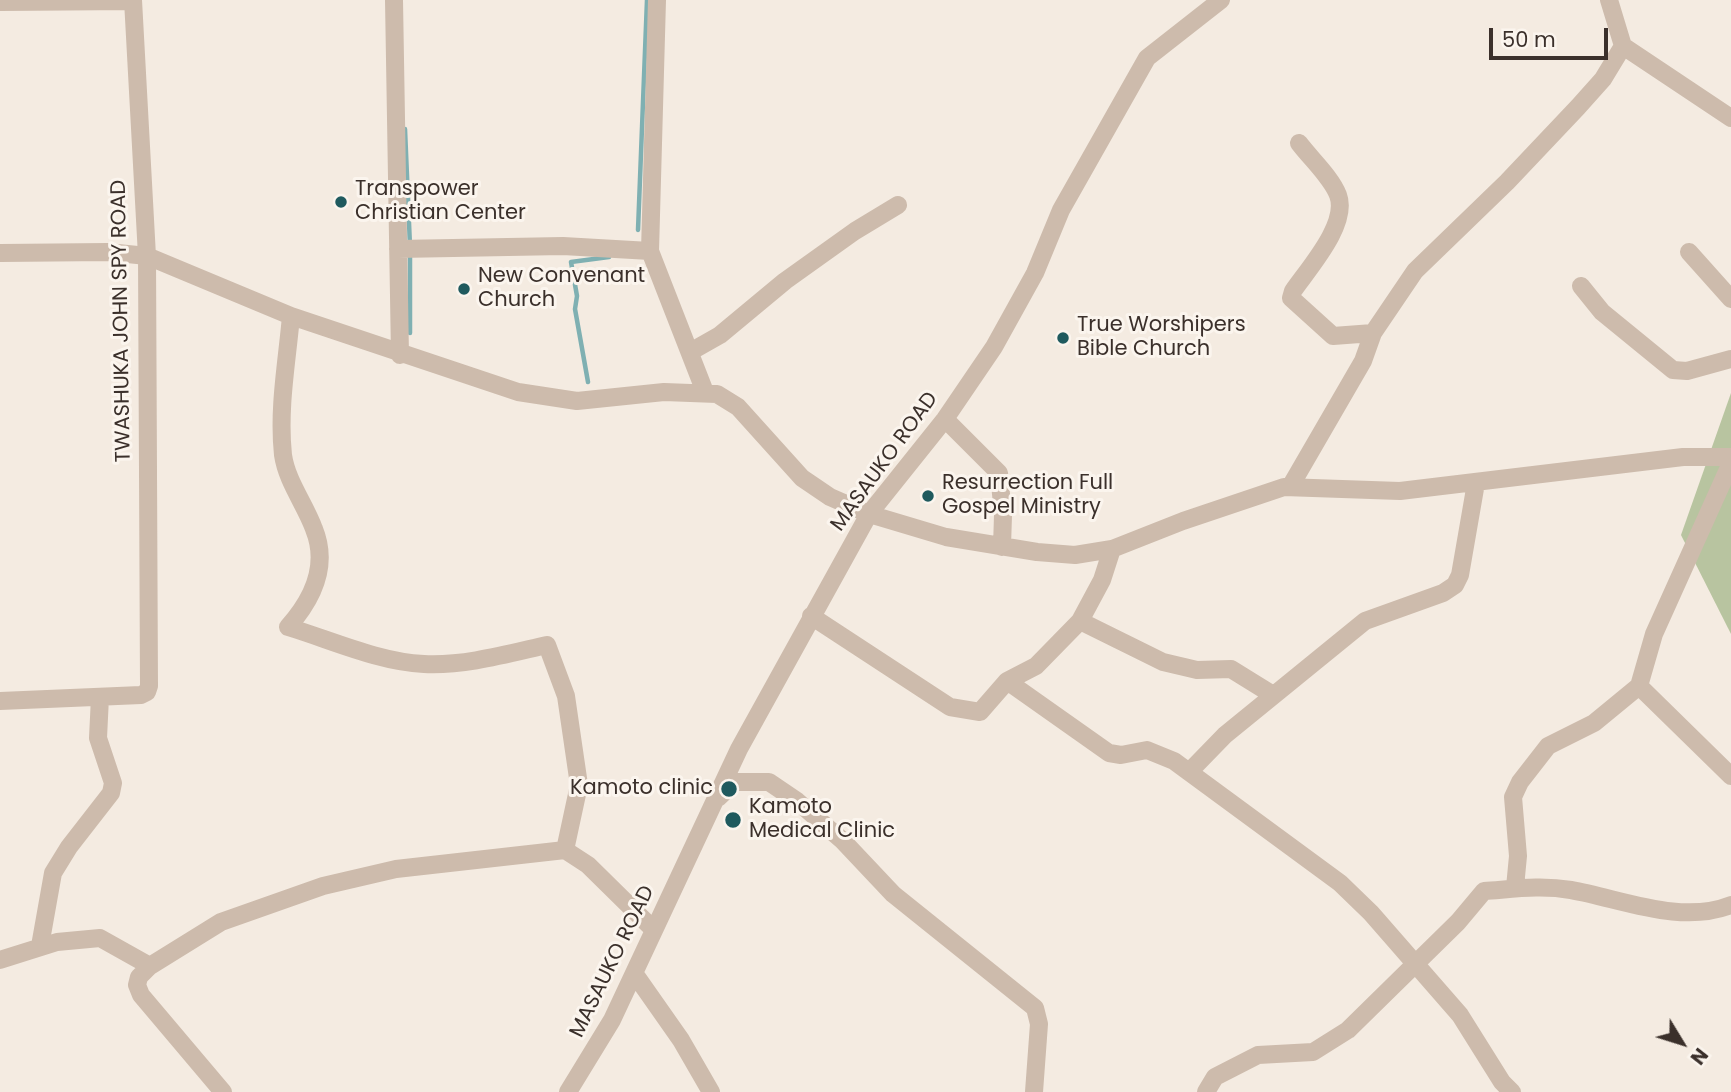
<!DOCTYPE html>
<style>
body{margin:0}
#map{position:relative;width:1731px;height:1092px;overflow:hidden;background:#f4ebe1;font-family:Poppins,sans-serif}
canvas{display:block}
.north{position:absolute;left:1647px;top:1008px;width:70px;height:70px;-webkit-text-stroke:5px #fbf5ee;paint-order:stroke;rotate:128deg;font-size:19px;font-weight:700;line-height:28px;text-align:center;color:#3b302b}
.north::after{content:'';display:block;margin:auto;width:24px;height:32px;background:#3b302b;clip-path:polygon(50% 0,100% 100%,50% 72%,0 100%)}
.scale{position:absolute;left:1489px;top:28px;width:119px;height:32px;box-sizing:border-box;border:4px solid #3b302b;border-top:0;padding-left:9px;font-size:21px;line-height:24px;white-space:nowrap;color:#3b302b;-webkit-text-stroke:5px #fbf5ee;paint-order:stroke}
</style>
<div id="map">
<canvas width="1731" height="1092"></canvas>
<div class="north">N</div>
<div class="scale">50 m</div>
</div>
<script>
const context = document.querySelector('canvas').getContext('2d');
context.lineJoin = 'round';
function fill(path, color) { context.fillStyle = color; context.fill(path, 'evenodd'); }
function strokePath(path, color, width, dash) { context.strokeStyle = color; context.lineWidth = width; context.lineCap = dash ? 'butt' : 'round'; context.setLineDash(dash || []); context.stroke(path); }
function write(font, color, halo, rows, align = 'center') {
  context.font = font + ' Poppins,sans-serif'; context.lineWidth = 6; context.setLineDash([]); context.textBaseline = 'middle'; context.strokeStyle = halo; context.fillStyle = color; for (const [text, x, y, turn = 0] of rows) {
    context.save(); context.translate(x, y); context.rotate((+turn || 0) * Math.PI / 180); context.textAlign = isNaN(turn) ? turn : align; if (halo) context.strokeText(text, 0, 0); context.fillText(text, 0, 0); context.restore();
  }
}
const green = new Path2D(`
 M1731,393V634L1681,535Z`);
const stream = new Path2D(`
 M405,129L410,246
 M638,230L647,0
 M410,333V253
 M588,382L575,309L577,296L571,262L609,257`);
const minor = new Path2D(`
 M394,0L400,355
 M657,0L650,251L705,392
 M1609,0L1623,46L1731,118
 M0,2L133,1
 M1299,143C1311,159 1331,177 1338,195C1349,224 1308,269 1293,291L1291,298L1333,336L1373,333
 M398,249L563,246L650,251
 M1689,252L1731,299
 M0,253L108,252L147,256L291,316L518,392L577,401L664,392L717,394L738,407L802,478L830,497L869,514L946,537L1037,552L1075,555L1112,549L1183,521L1284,487L1400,491L1683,457H1731
 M1581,286L1602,312L1673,370L1687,371L1731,359
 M291,316C287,362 278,409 283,455C287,482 305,504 314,529C329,566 312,600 288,627C331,640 379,662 424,664C465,666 507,654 547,645L566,696L579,785L565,850
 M690,352L720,335L785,281L855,231L898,205
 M945,419L999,473L1003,515L1002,547
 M1290,487L1363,361L1373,333L1415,271L1507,182L1578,107L1603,79L1623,46
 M811,616L950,707L980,712L1007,681L1036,666L1080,621L1102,580L1112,549
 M1080,621L1163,662L1197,670L1231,669L1273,695
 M1007,681L1109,753L1121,755L1147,750L1174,761L1340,883L1371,913L1460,1015L1502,1082L1512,1092
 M1639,686L1731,776
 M0,701L141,695L147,692L149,686L147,256L133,0
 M1190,771L1225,735L1365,621L1443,593L1455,585L1460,575L1476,483
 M718,798L735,782H769L797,801L843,841L893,894L1035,1008L1039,1024L1034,1092
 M1515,887L1518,856L1513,797L1520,782L1548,746L1594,723L1639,686L1654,634L1731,463
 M40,946L53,873L69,847L111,793L113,783L98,738L100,697
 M0,960L57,942L100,938L150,966
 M634,973L681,1040L711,1092
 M223,1092L141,995L137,985L139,977L150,966L221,922L323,886L396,869L565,850L588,865L654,930
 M568,1092L612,1020L739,749L869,514L945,419L994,347L1035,273L1061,210L1147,58L1221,0
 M1206,1092L1215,1077L1258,1055L1313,1052L1348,1030L1458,922L1484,891C1514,889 1541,885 1571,890C1622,899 1681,925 1731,905`);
const markers = [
 [341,202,7,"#1f5a5e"],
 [464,289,7,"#1f5a5e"],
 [1063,338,7,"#1f5a5e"],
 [928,496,7,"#1f5a5e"],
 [729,789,9,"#1f5a5e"],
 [733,820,9,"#1f5a5e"]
];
const poiNames = [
 ["Transpower",355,190],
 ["Christian Center",355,214],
 ["New Convenant",478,277],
 ["Church",478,301],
 ["True Worshipers",1077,326],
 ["Bible Church",1077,350],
 ["Resurrection Full",942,484],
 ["Gospel Ministry",942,508],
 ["Kamoto clinic",713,789,"right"],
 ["Kamoto",749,808],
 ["Medical Clinic",749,832]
];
const streetNames = [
 ["TWASHUKA JOHN SPY ROAD",122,321,-91],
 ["MASAUKO ROAD",885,462,-54],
 ["MASAUKO ROAD",613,962,-64]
];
fill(green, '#b8c4a0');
strokePath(stream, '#7fb0b2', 4.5);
strokePath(minor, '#cdbbac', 18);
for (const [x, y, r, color] of markers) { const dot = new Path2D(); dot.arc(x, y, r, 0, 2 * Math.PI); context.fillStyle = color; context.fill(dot); strokePath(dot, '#fbf5ee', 2.5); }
write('21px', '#3b302b', '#fbf5ee', poiNames, 'left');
write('21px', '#3b302b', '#fbf5ee', streetNames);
</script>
